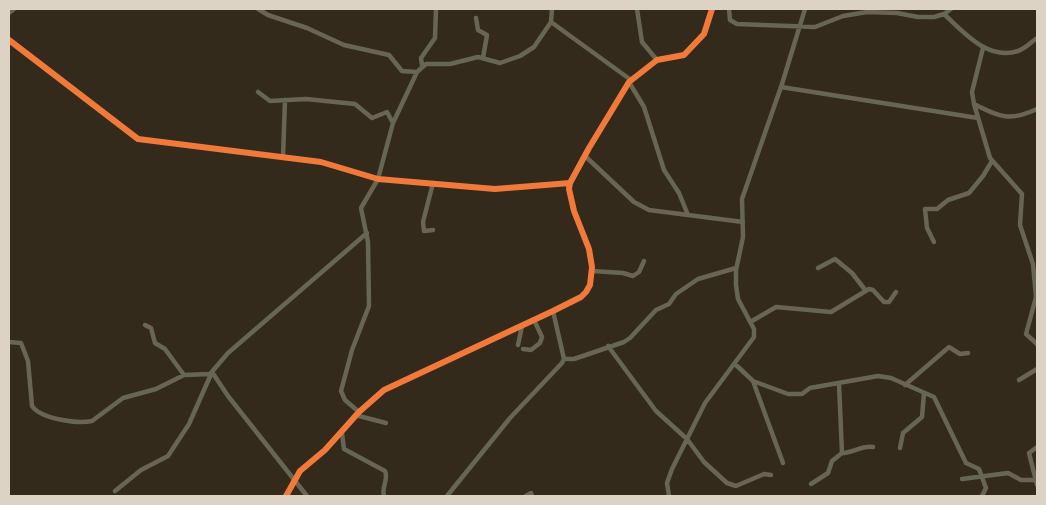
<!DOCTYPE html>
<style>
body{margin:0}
#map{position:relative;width:1046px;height:505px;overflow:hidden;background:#332a1c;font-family:"Asap Condensed",sans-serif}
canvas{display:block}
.frame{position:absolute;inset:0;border:10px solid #ddd3c4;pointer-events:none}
</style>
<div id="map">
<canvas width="1046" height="505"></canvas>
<div class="frame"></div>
</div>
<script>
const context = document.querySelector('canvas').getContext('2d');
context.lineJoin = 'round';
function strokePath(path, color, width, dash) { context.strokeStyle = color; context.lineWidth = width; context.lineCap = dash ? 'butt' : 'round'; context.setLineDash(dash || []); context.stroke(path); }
const street = new Path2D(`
 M258,9L268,15L307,28L344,45L389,55L402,71L417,72
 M637,9L642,42L657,60
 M729,9L730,20L737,24L815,27L843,16L867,12L897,13L918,17H934L944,14L951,9
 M9,13L14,9
 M944,14C963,32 988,61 1018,51C1025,49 1031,42 1037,38
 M476,18L478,30L487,35L483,58
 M551,22L631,80
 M9,40L138,139L321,162L378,179L495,189L570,183
 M983,48L972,92L974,104L990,158L1022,194L1020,225L1033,264L1036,297L1026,334L1037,344
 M422,65L421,58L435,38L436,9
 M629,82L644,107L664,170L679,193L688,215
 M781,87L978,118
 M258,92L270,101L306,99L355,104L372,118L387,112L393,123
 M974,104C1000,117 1009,122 1037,109
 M585,156L634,202L649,210L743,222
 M283,157L285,100
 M433,230L424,231L423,222L433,183
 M934,242L927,228L925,209H937L948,200L969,193L983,176L992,161
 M818,268L835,259L852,273L866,291
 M592,271L623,273L633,276L639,272L644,261
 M752,321L776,307L831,312L869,289L873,290L884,302H889L896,292
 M145,325L151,328L155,343L165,349L184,375
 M9,342L21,343L28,361L32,406C41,419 77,424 92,421L123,398L156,389L184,375L210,374L228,353L367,233
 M518,345L522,326
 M608,346L656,411L687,439L704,462L727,483L736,486L764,474L771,475
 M523,349L531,350L540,343L542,337L534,320
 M564,359H574L624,342L630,338L656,310L669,304L676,294L698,279L736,268
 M735,364L753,381L788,394H802L810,388L878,376L891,378L934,397L966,463L979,469L986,488L982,496
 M1019,380L1037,369
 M753,381L783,463
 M839,384L842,453
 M905,385L949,347L960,354L968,353
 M359,412L345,400L341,391L352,350L369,306L368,242L361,208L378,179L393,123L417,72L426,64H450L478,57L500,63L520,56L534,47L551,22L552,9
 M355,415L386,423
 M342,433L344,449L385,471C389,479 381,488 384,496
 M1037,447L1029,453L1037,485
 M900,448L903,433L922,417L924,393
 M962,479L1008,473L1021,480H1037
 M811,484L828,473L832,461L842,453C853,453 862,445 873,447
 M115,491L141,470L168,456L189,424L212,372L228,396L307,496
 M286,496L300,471L325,450L359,412L384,390L553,311L581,297L586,292L590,285L592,267L589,249L574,211L569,189L570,183L589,148L629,82L657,60L684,55L704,34L712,9
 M447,496L510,418L562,363L564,359L553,311
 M526,496L531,493L532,496
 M669,496L667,483L672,469L705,403L754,337V329L738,299L736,285V270L743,237L742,199L782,84L805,9`);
const cycleway = new Path2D(`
 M9,40L138,139L321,162L378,179L495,189L570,183
 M286,496L300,471L325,450L359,412L384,390L553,311L581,297L586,292L590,285L592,267L589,249L574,211L569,189L570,183L589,148L629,82L657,60L684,55L704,34L712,9`);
strokePath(street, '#666652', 4.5);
strokePath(cycleway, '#f17a3a', 6);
</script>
